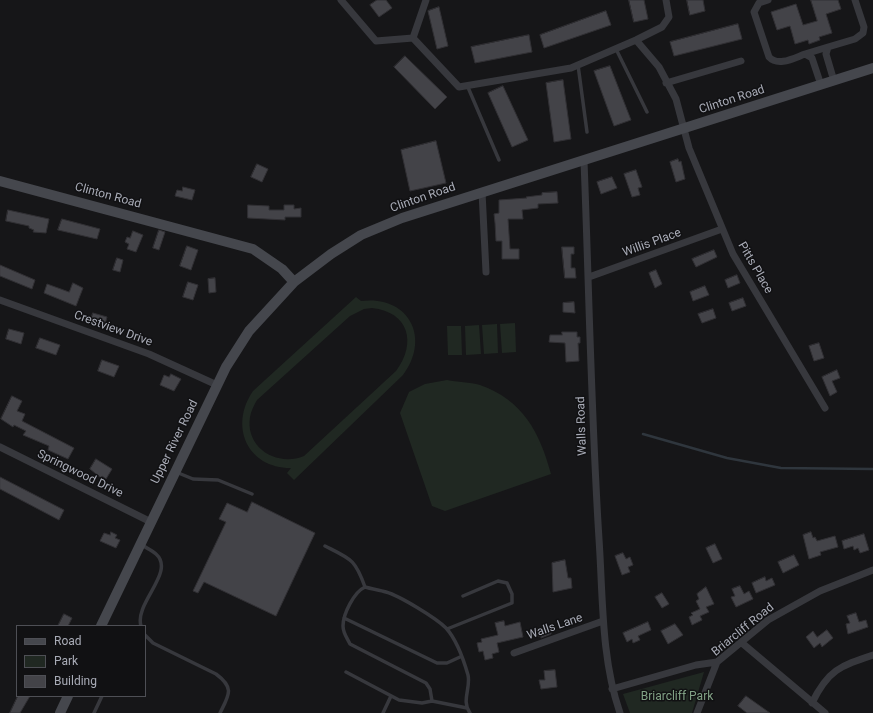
<!DOCTYPE html>
<style>
body{margin:0}
#map{position:relative;width:873px;height:713px;overflow:hidden;background:#161618;font-family:Roboto,sans-serif}
canvas{display:block}
.legend{position:absolute;left:16px;top:625px;width:130px;height:72px;box-sizing:border-box;background:#111113;border:1px solid #4e4f55;margin:0;padding:5px 7px;list-style:none;font-size:12px;color:#a9acb7}
.legend li{display:flex;align-items:center;gap:8px;height:20px}
.legend b{width:20px;border:1px solid #4e4f55}
</style>
<div id="map">
<canvas width="873" height="713"></canvas>
<ul class="legend">
<li><b style="height:5px;background:#45474d"></b>Road</li>
<li><b style="height:11px;background:#202822"></b>Park</li>
<li><b style="height:11px;background:#434348"></b>Building</li>
</ul>
</div>
<script>
const context = document.querySelector('canvas').getContext('2d');
context.lineJoin = 'round';
function fill(path, color) { context.fillStyle = color; context.fill(path, 'evenodd'); }
function strokePath(path, color, width, dash) { context.strokeStyle = color; context.lineWidth = width; context.lineCap = dash ? 'butt' : 'round'; context.setLineDash(dash || []); context.stroke(path); }
function write(font, color, halo, rows, align = 'center') {
  context.font = font + ' Roboto,sans-serif'; context.lineWidth = 3; context.setLineDash([]); context.textBaseline = 'middle'; context.strokeStyle = halo; context.fillStyle = color; for (const [text, x, y, turn = 0] of rows) {
    context.save(); context.translate(x, y); context.rotate((+turn || 0) * Math.PI / 180); context.textAlign = isNaN(turn) ? turn : align; if (halo) context.strokeText(text, 0, 0); context.fillText(text, 0, 0); context.restore();
  }
}
const green = new Path2D(`
 M356,297L361,301C409,295 431,338 403,375L294,480L287,473L291,468C247,468 229,426 253,391ZM372,308C409,312 417,343 396,371L304,456C277,467 245,448 250,417C251,411 254,405 257,400L350,316L364,309Z
 M515,323L516,352L502,353L500,324Z
 M497,324L498,353L484,354L482,325Z
 M479,325L481,354L466,355L465,326Z
 M447,326H461L462,355H448Z
 M447,380C457,382 470,382 480,385C523,400 540,433 551,474L445,511L432,506L400,413L409,392L425,384Z
 M704,672L692,713H630L623,694Z`);
const stream = new Path2D(`
 M643,434L727,458L781,468L873,469`);
const building = new Path2D(`
 M377,0H386L392,8L379,17L370,5Z
 M629,0H644L648,19L634,22Z
 M687,0H703L705,11L690,15Z
 M811,0H838L841,9L826,14L832,33L819,37L820,40L809,44L808,40L795,44L790,26L777,30L771,12L796,4L803,25L817,21Z
 M439,7L448,46L437,49L428,11Z
 M606,11L611,25L544,48L540,35Z
 M738,24L742,39L674,56L670,42Z
 M529,35L532,52L475,63L471,47Z
 M405,56L447,97L435,109L394,67Z
 M610,66L631,120L614,126L594,71Z
 M563,80L571,139L554,142L546,83Z
 M503,86L528,140L512,147L488,93Z
 M436,141L446,183L410,191L401,150Z
 M678,159L679,162L681,161L685,179L676,182L670,162Z
 M257,164L268,169L262,182L251,177Z
 M636,170L642,187L638,188L640,195L632,197L624,174Z
 M612,177L617,188L601,194L597,182Z
 M183,187L195,190L192,200L175,196L177,190L182,191Z
 M557,192L558,203L538,204V208L522,210L523,219H508L510,249H519V259H502V241H496L495,223L494,214L499,213V200L527,198L526,197L542,195V193Z
 M248,205L269,206V210H284V205H294V209L301,208V217H285V220L248,218Z
 M8,210L49,219L46,233L33,232L34,230L29,228V226L6,221Z
 M62,219L100,229L97,239L58,230Z
 M159,230L165,232L159,250L153,248Z
 M133,231L143,235L136,252L127,249L129,244L125,242L127,237L130,238Z
 M187,246L198,250L191,270L180,266Z
 M562,247H574V254H571V268H575L576,278H565Z
 M714,250L717,257L696,267L692,259Z
 M117,258L123,260L120,272L113,270Z
 M0,265L35,280L32,289L0,276Z
 M656,270L662,284L655,288L649,273Z
 M737,275L740,283L728,288L725,280Z
 M215,278L216,292L209,293L208,279Z
 M188,282L198,285L193,300L183,297Z
 M73,283L83,288L76,306L44,293L47,284L69,292Z
 M705,286L709,295L693,301L690,292Z
 M743,298L746,306L732,311L729,303Z
 M574,302L575,313L563,312V303Z
 M713,309L716,318L702,323L698,314Z
 M93,313L107,317L105,324L91,320Z
 M9,329L24,333L21,344L6,339Z
 M562,332H577V337H580V343H578L579,361L566,362L565,343L549,342L550,335H562Z
 M40,338L60,345L56,355L36,348Z
 M819,343L824,358L814,361L809,346Z
 M102,360L119,366L114,377L98,371Z
 M837,370L840,378L832,381L837,392L830,396L822,377Z
 M171,374L181,379L174,391L160,385L164,375L169,377Z
 M12,396L22,401L17,411L25,414L22,421L74,448L68,459L48,450L49,446L23,435L26,431L14,425L13,427L1,419Z
 M96,459L112,469L106,479L102,476L101,478L90,469Z
 M0,477L64,510L59,520L0,489Z
 M252,502L315,533L276,616L204,582L198,593L193,591L226,522L219,519L227,503L247,512Z
 M111,532L117,535L115,538L120,540L116,548L100,541L104,533L110,535Z
 M811,532L813,538L815,537L817,541L835,536L838,547L820,552L821,555L809,559L803,535Z
 M864,534L869,550L860,553L858,548L854,550L853,546L844,549L842,541Z
 M715,544L722,559L713,563L706,548Z
 M623,553L626,559L630,557L633,565L628,567L630,572L622,575L615,556Z
 M794,555L799,565L783,573L778,562Z
 M565,560L568,578H571L572,588L553,592L552,563Z
 M765,577L766,581L772,578L775,585L756,593L752,583Z
 M740,586L744,594L749,591L753,599L736,607L731,597L735,596L732,589Z
 M706,587L714,604L706,607L709,612L700,616L702,620L692,625L689,617L693,615L691,613L700,609L696,601L699,599L697,594Z
 M662,593L669,604L662,608L655,597Z
 M856,613L859,622L866,620L868,627L848,634L846,624L850,623L847,616Z
 M64,614L72,618L68,626H58Z
 M504,621L505,626L520,622L523,637L497,643L499,652L492,654L493,658L485,660L483,651L479,652L477,643L482,642L481,639L498,635L495,623Z
 M648,622L651,630L638,636L640,640L633,643L632,639L627,642L623,633Z
 M675,624L683,635L668,644L661,631Z
 M540,628H551V634L541,638V636H535V629H540Z
 M827,630L833,638L822,647L820,643L814,648L806,637L813,631L817,637Z
 M555,670L557,687L541,689L539,680H545L544,671Z
 M18,696H30L20,713H10Z
 M746,696L770,713H747L738,706Z`);
const lane = new Path2D(`
 M616,49L647,112
 M578,65L587,132
 M467,85L499,160
 M176,472L193,479L218,480L252,494
 M325,546C351,559 355,559 365,587C372,589 379,590 386,592C400,596 436,618 446,628C456,639 464,661 468,675C471,688 461,701 470,713
 M365,587C354,592 343,614 343,626C343,633 347,638 350,644L426,683L430,689L432,701
 M344,618L437,663H447L460,657
 M141,626C134,603 176,572 156,554C152,550 146,548 142,545
 M447,629L512,603V594L507,583L498,581L463,596
 M145,635L153,643L216,674C235,688 229,695 220,713
 M346,672L399,700L422,703L432,701L467,708
 M94,713L102,696
 M383,713L391,696`);
const street = new Path2D(`
 M341,0L376,41L413,38L459,87L571,68L636,40L662,27L669,17L666,0
 M768,0L759,3L754,12L769,57C778,67 794,58 805,54L812,58L821,85
 M413,38L426,0
 M636,40L659,67L676,99L689,148L733,254L825,408
 M805,54L828,47
 M834,81L826,54L828,47L855,39L863,33L864,27L855,0
 M666,83L741,61
 M584,161C589,287 591,413 599,539C603,597 601,658 620,713
 M482,192L486,272
 M589,277L722,229
 M0,300L149,354L217,385
 M0,447L151,522
 M742,643L825,713
 M514,653L603,621
 M612,689L696,665L717,662
 M812,703C828,670 840,666 873,655
 M697,713L717,662L768,620L820,591L873,570`);
const secondary = new Path2D(`
 M0,181L253,249L282,269L294,282
 M101,626L226,367L249,331L294,282L331,254L361,235L402,218L873,68
 M60,713L68,696`);
const streetNames = [
 ["Clinton Road",732,100,-18],
 ["Clinton Road",108,196,15],
 ["Clinton Road",423,198,-19],
 ["Willis Place",652,243,-20],
 ["Pitts Place",755,268,60],
 ["Crestview Drive",113,329,20],
 ["Walls Road",582,426,-92],
 ["Upper River Road",175,442,-64],
 ["Springwood Drive",80,474,26],
 ["Walls Lane",555,627,-19],
 ["Briarcliff Road",743,630,-39]
];
const parkNames = [
 ["Briarcliff Park",677,697]
];
fill(green, '#202822');
strokePath(stream, '#2f363d', 2.5);
fill(building, '#434348');
strokePath(building, '#313034', 1);
strokePath(lane, '#37383d', 3.5);
strokePath(street, '#37383d', 7);
strokePath(secondary, '#45474d', 10);
write('12px', '#a9acb7', '#111113', streetNames);
write('12px', '#81a185', '#111113', parkNames);
</script>
